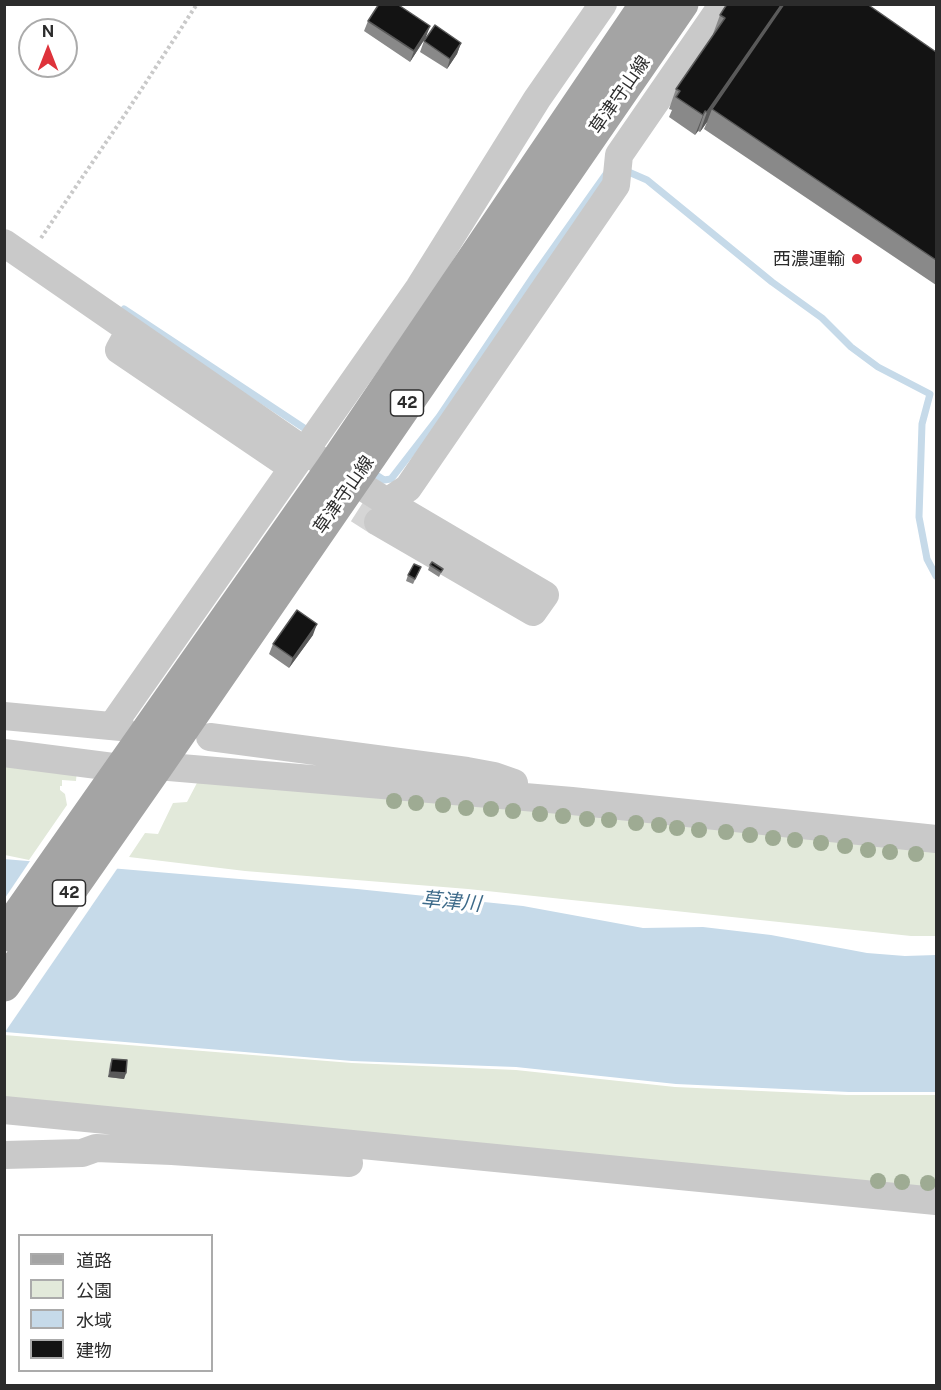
<!DOCTYPE html>
<meta charset="utf-8">
<style>
body{margin:0}
#map{position:relative;width:941px;height:1390px;overflow:hidden;background:#fff;font-family:"Public Sans","Noto Sans JP",sans-serif}
canvas{display:block}
.frame{position:absolute;inset:0;border:6px solid #2c2c2c;pointer-events:none}
.legend{position:absolute;left:18px;top:1234px;width:195px;height:138px;box-sizing:border-box;background:#fff;border:2px solid #ababab;margin:0;padding:8px 10px;list-style:none;font-size:18px;color:#2c2c2c}
.legend li{display:flex;align-items:center;gap:12px;height:30px}
.legend b{width:30px;border:2px solid #ababab}
.north{position:absolute;left:18px;top:18px;width:60px;height:60px;box-sizing:border-box;background:#fff;border:2px solid #ababab;border-radius:50%;rotate:0deg;font-size:16px;font-weight:700;line-height:24px;text-align:center;color:#2c2c2c}
.north::after{content:'';display:block;margin:auto;width:21px;height:27px;background:#de333b;clip-path:polygon(50% 0,100% 100%,50% 72%,0 100%)}
</style>
<div id="map">
<canvas width="941" height="1390"></canvas>
<div class="frame"></div>
<ul class="legend">
<li><b style="height:8px;background:#a4a4a4"></b>道路</li>
<li><b style="height:16px;background:#e2e9da"></b>公園</li>
<li><b style="height:16px;background:#c6dae9"></b>水域</li>
<li><b style="height:16px;background:#131313"></b>建物</li>
</ul>
<div class="north">N</div>
</div>
<script>
const context = document.querySelector('canvas').getContext('2d');
context.lineJoin = 'round';
function fill(path, color) { context.fillStyle = color; context.fill(path, 'evenodd'); }
function strokePath(path, color, width, dash) { context.strokeStyle = color; context.lineWidth = width; context.lineCap = dash ? 'butt' : 'round'; context.setLineDash(dash || []); context.stroke(path); }
function write(font, color, halo, rows, align = 'center') {
  context.font = font + ' "Public Sans","Noto Sans JP",sans-serif'; context.lineWidth = 6; context.setLineDash([]); context.textBaseline = 'middle'; context.strokeStyle = halo; context.fillStyle = color; for (const [text, x, y, turn = 0] of rows) {
    context.save(); context.translate(x, y); context.rotate((+turn || 0) * Math.PI / 180); context.textAlign = isNaN(turn) ? turn : align; if (halo) context.strokeText(text, 0, 0); context.fillText(text, 0, 0); context.restore();
  }
}
const green = new Path2D(`
 M4,762L77,769L76,781L62,780V786H60V790L65,794L67,805L29,860L5,855Z
 M198,781L497,801L936,849V929H935V936H911L468,889L245,871L129,857L145,833L158,834L173,803L187,802Z
 M4,1035L352,1063L516,1070L675,1087L847,1095H936V1191L5,1107Z`);
const water = new Path2D(`
 M4,859L357,889L523,906L643,928L703,927L771,935L867,953L905,956L936,955V1092H849L676,1084L516,1067L352,1061L5,1032Z`);
const pier = new Path2D(`
 M32,858L119,866L5,1032V898Z`);
const stream = new Path2D(`
 M624,170L647,180L772,282L822,318L851,347L878,367L930,394L922,424L919,517L927,559L936,576
 M124,309L310,432
 M370,471L384,480L391,479L439,417L535,274L606,174L608,173`);
const minorTunnel = new Path2D(`
 M323,487L378,522`);
const path = new Path2D(`
 M41,238L126,113L197,4`);
const minor = new Path2D(`
 M4,243L305,451L387,502L545,595L533,612L378,522
 M130,330L119,350L284,462
 M387,502L408,488L616,185L619,155L723,4
 M4,716L121,727
 M112,726L419,288L537,99L603,4
 M210,737L467,771L494,776L514,783
 M4,753L121,768
 M157,766L572,801L936,839
 M4,1110L936,1201
 M4,1155L82,1153L96,1148L172,1151L349,1163`);
const major = new Path2D(`
 M4,935L332,468L646,4
 M4,985L157,766L682,4`);
const trees = [
 [394,801],
 [416,803],
 [443,805],
 [466,808],
 [491,809],
 [513,811],
 [540,814],
 [563,816],
 [587,819],
 [609,820],
 [636,823],
 [659,825],
 [677,828],
 [699,830],
 [726,832],
 [750,835],
 [773,838],
 [795,840],
 [821,843],
 [845,846],
 [868,850],
 [890,852],
 [916,854],
 [878,1181],
 [902,1182],
 [928,1183]
];
const wall = new Path2D(`
 M720,15L936,52V285L704,129L707,122L700,132L698,131L695,135L669,117L672,110L669,109L676,89L714,35L713,34Z
 M368,21L426,37L410,62L364,31Z
 M424,41L461,43L457,54L447,69L420,52Z
 M430,565L443,569L439,577L428,570Z
 M421,567L413,584L406,581L408,575Z
 M313,635L289,668L269,654L273,644Z
 M112,1059L126,1073L124,1079L108,1077L110,1064Z`);
const shadedWall = new Path2D(`
 M782,4H788L712,109L707,122L700,132L707,112Z
 M430,26L426,37L410,62L414,51Z
 M461,43L457,54L447,69L450,59Z
 M705,111L698,131L695,135L703,115Z
 M317,624L313,635L289,668L293,658Z
 M110,1072L126,1073L124,1079L108,1077Z`);
const building = new Path2D(`
 M379,4H397L430,26L414,51L368,21Z
 M727,4H782L707,112L705,111L703,115L676,97L680,91L676,89L725,18L720,15Z
 M784,4H867L936,52V260L712,109Z
 M435,25L461,43L450,59L424,41Z
 M432,562L443,569L441,572L430,565Z
 M414,564L421,567L415,579L408,575Z
 M297,610L317,624L293,658L273,644Z
 M112,1059L127,1060L126,1073L110,1072Z`);
const markers = [
 [857,259,6,"#de333b"]
];
const shields = [
 [407,403,33],
 [69,893,33]
];
const shieldNames = [
 ["42",407,403],
 ["42",69,893]
];
const streetNames = [
 ["草津守山線",620,95,-55],
 ["草津守山線",344,495,-55]
];
const poiNames = [
 ["西濃運輸",845,259]
];
const waterNames = [
 ["草津川",451,902,5]
];
fill(green, '#e2e9da');
fill(water, '#c6dae9');
fill(pier, '#fff');
strokePath(stream, '#c6dae9', 7);
strokePath(minorTunnel, '#d5d5d5', 28, [28, 14]);
strokePath(path, '#c9c9c9', 4, [3, 3]);
strokePath(minor, '#c9c9c9', 28);
strokePath(major, '#a4a4a4', 33);
context.fillStyle = '#9eab93';
for (const [x, y] of trees) { context.beginPath(); context.arc(x, y, 8, 0, 2 * Math.PI); context.fill(); }
fill(wall, '#898989');
fill(shadedWall, '#5a5a5a');
fill(building, '#131313');
strokePath(building, '#5a5a5a', 1.5);
for (const [x, y, r, color] of markers) { const dot = new Path2D(); dot.arc(x, y, r, 0, 2 * Math.PI); context.fillStyle = color; context.fill(dot); strokePath(dot, '#fff', 2); }
for (const [x, y, w] of shields) { const box = new Path2D(); box.roundRect(x - w / 2, y - 13, w, 26, 4.5); context.fillStyle = '#fff'; context.fill(box); strokePath(box, '#2c2c2c', 1.5); }
write('bold 16px', '#2c2c2c', null, shieldNames);
write('18px', '#2c2c2c', '#fff', streetNames);
write('18px', '#2c2c2c', '#fff', poiNames, 'right');
write('italic 20px', '#3e6b8a', '#fff', waterNames);
</script>
